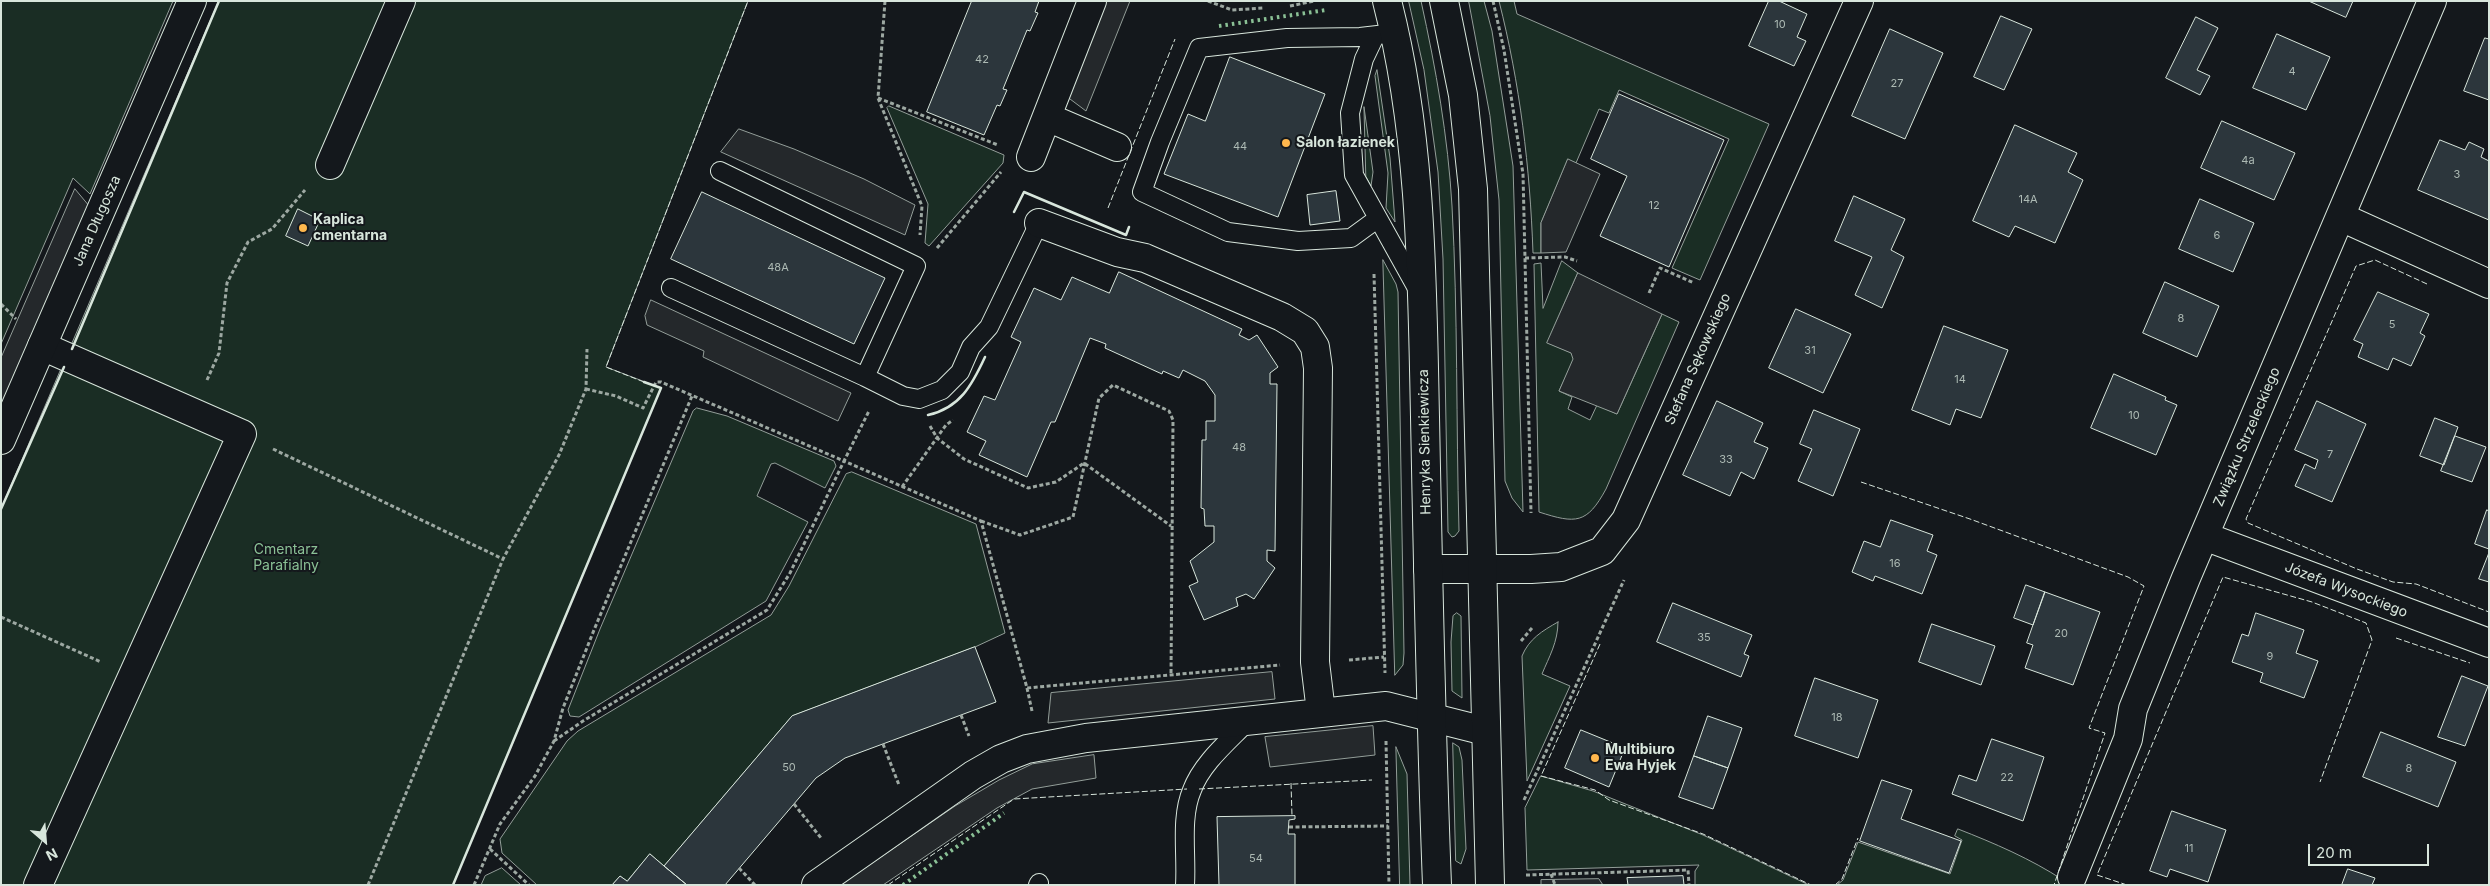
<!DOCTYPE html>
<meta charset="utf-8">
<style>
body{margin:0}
#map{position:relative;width:2490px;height:886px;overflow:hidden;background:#14181c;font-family:Inter,sans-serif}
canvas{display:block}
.frame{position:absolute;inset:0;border:2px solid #d8e6dc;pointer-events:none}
.north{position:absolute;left:20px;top:816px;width:50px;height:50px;-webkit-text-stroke:4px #14181c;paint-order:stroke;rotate:153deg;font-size:14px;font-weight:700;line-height:20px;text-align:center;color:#d8e6dc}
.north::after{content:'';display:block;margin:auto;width:18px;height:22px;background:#d8e6dc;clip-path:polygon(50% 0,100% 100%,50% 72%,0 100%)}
.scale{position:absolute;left:2308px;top:844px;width:121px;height:22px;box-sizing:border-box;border:2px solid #d8e6dc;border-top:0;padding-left:6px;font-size:15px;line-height:18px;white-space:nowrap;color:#d8e6dc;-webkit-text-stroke:4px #14181c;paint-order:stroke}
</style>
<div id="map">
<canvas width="2490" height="886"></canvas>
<div class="frame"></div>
<div class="north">N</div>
<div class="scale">20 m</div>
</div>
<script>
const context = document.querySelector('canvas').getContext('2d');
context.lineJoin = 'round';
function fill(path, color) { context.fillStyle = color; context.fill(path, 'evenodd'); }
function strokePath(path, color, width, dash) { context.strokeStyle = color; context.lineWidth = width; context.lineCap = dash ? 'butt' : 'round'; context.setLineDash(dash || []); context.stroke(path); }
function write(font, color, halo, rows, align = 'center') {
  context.font = font + ' Inter,sans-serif'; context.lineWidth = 4; context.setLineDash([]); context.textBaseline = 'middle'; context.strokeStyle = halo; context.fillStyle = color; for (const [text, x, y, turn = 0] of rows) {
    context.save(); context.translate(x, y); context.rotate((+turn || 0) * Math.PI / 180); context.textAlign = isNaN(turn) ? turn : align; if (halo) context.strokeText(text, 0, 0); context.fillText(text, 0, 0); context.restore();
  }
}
const green = new Path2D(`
 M1,1H173L90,194L73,178L1,344Z
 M219,1H748L606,367L661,388L453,885H1V509Z
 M1409,1H1421C1436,69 1448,137 1452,206C1458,314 1456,423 1459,531L1455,536L1452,537L1448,532L1443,259L1438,172L1424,70Z
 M1469,1H1484L1492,31L1513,166L1523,512L1512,498L1505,481L1499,200L1490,116Z
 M1499,1H1514L1517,14L1769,124L1700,280L1672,268L1729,139L1619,90L1609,113L1599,109L1576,163L1568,160L1541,223V253H1533C1530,167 1520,84 1499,1Z
 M1377,70L1390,158L1395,222L1386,208L1388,173L1375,76Z
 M889,106L1004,155L1003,163L929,246L925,243L928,204L887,108Z
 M1364,107L1373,172L1371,186L1366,177Z
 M1383,260L1396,284L1398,292L1404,653L1403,665L1395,675Z
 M1562,261L1578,273L1548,343L1572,353L1574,359L1559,391L1572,397L1568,409L1590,420L1597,405L1617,414L1662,314L1679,322L1606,489C1587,524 1576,524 1539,512L1534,264L1541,263L1543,308Z
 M697,408L727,416L834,461L836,466L825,488L775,463L771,464L757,496L808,522L766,601L579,717L570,716L568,710L600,629L693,411Z
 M852,472L976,524L1005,633L975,647L792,716L664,866L650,854L627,881L620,876L612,885H537L502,853L500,839L567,741L578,731L771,615L789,586L846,474Z
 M1457,613L1461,616L1462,698L1452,691L1451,642L1453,616Z
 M1558,622C1558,642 1549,657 1542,674L1570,686L1527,781L1522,656C1529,639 1542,631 1558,622Z
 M1453,743L1459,747L1462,760L1466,849L1461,864L1456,861Z
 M1396,747L1407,774L1410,885H1400Z
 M1541,776L1593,791L1703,835L1809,885H1695V871L1699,865L1527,870L1525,808Z
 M1958,829C1994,843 2031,859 2063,880L2062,885H1837L1843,880L1858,842L1950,874L1962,840L1955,836Z
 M502,868L521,885H481L485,876Z`);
const parking = new Path2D(`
 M1107,1H1130L1086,111L1066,96Z
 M739,129L794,149L864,179L915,205L905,235L721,152Z
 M1568,159L1600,174L1566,252L1541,253V223Z
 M75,189L95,213L1,424V358Z
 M1578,273L1662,314L1617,414L1559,391L1573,359L1571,353L1547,343Z
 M651,300L851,393L838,421L703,357L704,351L647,325L645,316Z
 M1272,672L1275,699L1048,723L1051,693Z
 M1373,726L1375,755L1270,767L1265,737Z
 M1094,755L1096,778L1032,789L997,808L883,885H840L955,806L999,780L1032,764Z
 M1599,879L1603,885H1541V880Z`);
const building = new Path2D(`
 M972,1H1039L1035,12L1038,13L1030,31L1027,30L1003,89L1007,90L1000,106L997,105L984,135L927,112Z
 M1769,1H1779L1807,14L1797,37L1806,41L1794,66L1749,46Z
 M2309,1H2353L2346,17Z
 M2001,16L2032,29L2004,90L1974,77Z
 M2196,17L2218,28L2197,70L2210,76L2200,95L2166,78Z
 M1890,29L1943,53L1905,139L1852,116Z
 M2277,34L2330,57L2306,110L2253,88Z
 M2485,38L2489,39V100L2464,91Z
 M1230,57L1325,94L1278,217L1164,174L1188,114L1205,121Z
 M1619,94L1724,140L1669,267L1600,236L1627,176L1591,159Z
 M2222,121L2295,153L2274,200L2201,168Z
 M2015,125L2077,153L2068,172L2083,180L2055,243L2015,226L2009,237L1973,221Z
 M2440,140L2465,150L2469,142L2484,149L2481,157L2489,161V220L2418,190Z
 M1336,191L1340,221L1310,225L1307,195Z
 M702,192L885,278L854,344L671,259Z
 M1854,196L1905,219L1891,250L1904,257L1882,308L1855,295L1872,257L1835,241Z
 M2200,199L2254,223L2233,272L2179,249Z
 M298,209L320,220L308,246L286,236Z
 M1119,272L1242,329L1239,335L1249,340L1257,335L1278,367L1270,373V384H1277L1275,551L1267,550V561L1275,568L1254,599L1246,594L1236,598L1238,606L1204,620L1189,586L1198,582L1190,561L1214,542V526H1205L1204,509L1201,508L1202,440H1206V421H1215V395L1205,381L1183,370L1179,378L1163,371L1162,374L1105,348L1106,344L1090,338L1055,422H1051L1027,477L979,455L986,441L967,432L984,396L995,400L1021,342L1011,337L1034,288L1061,300L1072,277L1109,293Z
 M2165,282L2219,306L2197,357L2143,333Z
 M2378,292L2429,314L2420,333L2425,336L2411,366L2393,358L2388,370L2358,357L2363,344L2354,340Z
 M1796,309L1851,334L1823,393L1769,368Z
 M1944,326L2008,350L1981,418L1956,409L1950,425L1912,410Z
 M2114,374L2166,397L2165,400L2177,405L2156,455L2091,428Z
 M1717,401L1763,423L1754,442L1768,448L1754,479L1741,472L1730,496L1683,475Z
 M2317,401L2366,424L2332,502L2295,486L2305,464L2315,469L2318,460L2295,450Z
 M1814,410L1860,429L1833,496L1798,481L1812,449L1800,444Z
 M2435,418L2458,427L2444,465L2420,456Z
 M2455,436L2486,447L2472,482L2441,471Z
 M2487,510L2489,511V549L2475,544Z
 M1891,520L1933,535L1927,551L1937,555L1922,594L1875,576L1873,581L1852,572L1864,541L1880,547Z
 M2489,553V582L2479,579Z
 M2026,585L2045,592L2033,625L2014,618Z
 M2045,592L2100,612L2073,685L2025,668L2033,645L2027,643Z
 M1673,603L1752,635L1744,654L1749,656L1741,677L1657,642Z
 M2256,613L2304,630L2296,653L2318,661L2304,698L2260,682L2263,673L2232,662L2242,634L2248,636Z
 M1932,624L1995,646L1981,685L1919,662Z
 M975,647L996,702L845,758L816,778L725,885H687L664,866L792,716Z
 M2462,676L2488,686L2465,746L2438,737Z
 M1815,678L1878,700L1858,758L1795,736Z
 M1708,716L1742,728L1728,768L1694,756Z
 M1581,730L1625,748L1609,787L1565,768Z
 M2381,732L2456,762L2438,807L2363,777Z
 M1992,739L2044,757L2023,821L1952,794L1959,775L1976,781Z
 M1694,756L1728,768L1713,809L1679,797Z
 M1882,780L1912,790L1901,819L1961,841L1949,873L1860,841Z
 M2172,811L2226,830L2208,882L2170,869L2167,877L2150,871Z
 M1295,816V819L1289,820L1288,834H1295V885H1219L1217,817Z
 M650,854L664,866L687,885H612L620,876L627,881Z
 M2348,869L2375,878L2372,885H2342Z
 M1683,876L1684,885H1628L1627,878Z`);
const path = new Path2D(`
 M885,1L878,98L922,206L920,235
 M1208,1L1232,10L1264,8
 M1493,1L1504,50L1523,174L1531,513
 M1290,6L1314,1
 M878,98L998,145
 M937,248L1001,172
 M1525,258L1565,257L1577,261
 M1374,274L1385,673
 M1649,293L1660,268L1694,283
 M1,304L16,319
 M207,380L219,353L227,283L248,242L272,229L305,190
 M586,389L616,396L643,408L656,382H661L844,461L869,411
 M930,426L937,438L964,459L1028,488L1056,482L1084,463L1171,526
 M273,449L503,559L559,455L586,389L587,349
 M902,487L946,425L953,420
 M981,521L1020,535L1073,517L1099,398L1113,385L1169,411L1173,420L1171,675
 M1,617L101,662
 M1521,641L1532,628
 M1349,660L1384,657
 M1027,688L1032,711
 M961,715L969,736
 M554,741L583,721L767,610L790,573L844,461L981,521L1027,688L1280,665
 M1386,741L1389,885
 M883,744L899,785
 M1524,800L1624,580
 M794,804L821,838
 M1289,827L1388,826
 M490,849L529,885
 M739,868L755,885
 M1551,874L1555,885
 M1526,875L1688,870L1689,885
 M368,885L503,559
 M474,885L500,824L535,776L554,741L563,708L594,630L692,396`);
const service = new Path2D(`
 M1375,36L1364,59L1350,113L1354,175L1419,292
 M1377,219L1351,238L1298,241L1228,232L1142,192L1160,142L1199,48L1287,38L1360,37L1395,33
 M671,288L865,377L916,266L720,171
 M865,377L903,396L919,399L942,390L960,372L971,347L989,327L1039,223
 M1038,885L1039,883
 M1185,885C1187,854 1180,818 1192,790C1202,763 1228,742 1247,722`);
const pedestrian = new Path2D(`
 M330,165L401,1
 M38,885L242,434L42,346`);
const minor = new Path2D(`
 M1047,117L1117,147
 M1031,157L1092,1
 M2341,217L2489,284
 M1039,223L1117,252L1145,258L1282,317L1305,331L1315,347L1318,368L1315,662L1321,712
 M1,440L192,1
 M2204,536L2489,643
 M1428,569H1531L1561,567L1602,551L1626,520L1859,1
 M2072,877L2128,739L2133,709L2186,578L2432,1
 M816,885L973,775L1001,759L1027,749L1086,738L1386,706L1485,731`);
const tertiary = new Path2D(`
 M1387,1C1422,137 1422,278 1425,417C1428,573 1431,729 1437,885
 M1444,1L1463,95L1473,189L1490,885`);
const hedge = new Path2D(`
 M1219,26L1326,10
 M903,885L1004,813`);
const fence = new Path2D(`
 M1108,208L1175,39
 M2427,284L2375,260L2356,266L2246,519L2248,523L2357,569L2393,582L2416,584L2489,612
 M644,382L606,367L748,1
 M1861,482L1970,519L2128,577L2144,586L2089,728L2105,733L2054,885
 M2396,638L2470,663
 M1600,644L1541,776L1595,790L1609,800L1703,834L1811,885
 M1291,783L1292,816
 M1199,789L1372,780
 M888,885L1014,799L1187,789
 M1835,885L1842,879L1858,838
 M2127,885L2097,875L2223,577L2312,602L2366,623L2372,640L2320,782`);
const wall = new Path2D(`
 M1014,212L1024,192L1126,235L1129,227
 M72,349L219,1
 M928,415C960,408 972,385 985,357
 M1,509L64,367
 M453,885L661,388L644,382`);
const markers = [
 [1286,143,5,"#ffb74d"],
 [303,228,5,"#ffb74d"],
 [1595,758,5,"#ffb74d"]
];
const numberNames = [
 ["10",1780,25],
 ["42",982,60],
 ["4",2292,72],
 ["27",1897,84],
 ["44",1240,147],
 ["4a",2248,161],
 ["3",2457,175],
 ["14A",2028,200],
 ["12",1654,206],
 ["6",2217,236],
 ["48A",778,268],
 ["8",2181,319],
 ["5",2392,325],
 ["31",1810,351],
 ["14",1960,380],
 ["10",2134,416],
 ["48",1239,448],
 ["7",2330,455],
 ["33",1726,460],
 ["16",1895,564],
 ["20",2061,634],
 ["35",1704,638],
 ["9",2270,657],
 ["18",1837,718],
 ["50",789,768],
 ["8",2409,769],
 ["22",2007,778],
 ["11",2189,849],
 ["54",1256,859]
];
const poiNames = [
 ["Salon łazienek",1296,143],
 ["Kaplica",313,220],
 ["cmentarna",313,236],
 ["Multibiuro",1605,750],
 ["Ewa Hyjek",1605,766]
];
const streetNames = [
 ["Jana Długosza",97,221,-66],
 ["Stefana Sękowskiego",1698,359,-66],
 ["Związku Strzeleckiego",2247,437,-67],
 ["Henryka Sienkiewicza",1425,442,-91],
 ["Józefa Wysockiego",2346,590,21]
];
const parkNames = [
 ["Cmentarz",286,550],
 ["Parafialny",286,566]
];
fill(green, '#1a2d24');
strokePath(green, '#939e99', 1);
fill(parking, '#24282b');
strokePath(parking, '#939e99', 1);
fill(building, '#2c363c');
strokePath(building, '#d8e6dc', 1);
strokePath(service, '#d8e6dc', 20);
strokePath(pedestrian, '#d8e6dc', 30);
strokePath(minor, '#d8e6dc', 30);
strokePath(tertiary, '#d8e6dc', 30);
strokePath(path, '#9da8a2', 3, [4, 2.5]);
strokePath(service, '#14181c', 18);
strokePath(pedestrian, '#14181c', 28);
strokePath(minor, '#14181c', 28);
strokePath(tertiary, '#14181c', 28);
strokePath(hedge, '#8ac095', 4, [2.5, 4]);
strokePath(fence, '#d8e6dc', 1, [6, 2.5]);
strokePath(wall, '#d8e6dc', 2.5);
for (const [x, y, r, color] of markers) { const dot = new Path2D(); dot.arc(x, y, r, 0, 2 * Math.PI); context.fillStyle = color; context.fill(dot); strokePath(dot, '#14181c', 2); }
write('11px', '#adbab4', null, numberNames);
write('bold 14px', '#d8e6dc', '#14181c', poiNames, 'left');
write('14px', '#d8e6dc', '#14181c', streetNames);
write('14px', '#8ac095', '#14181c', parkNames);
</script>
